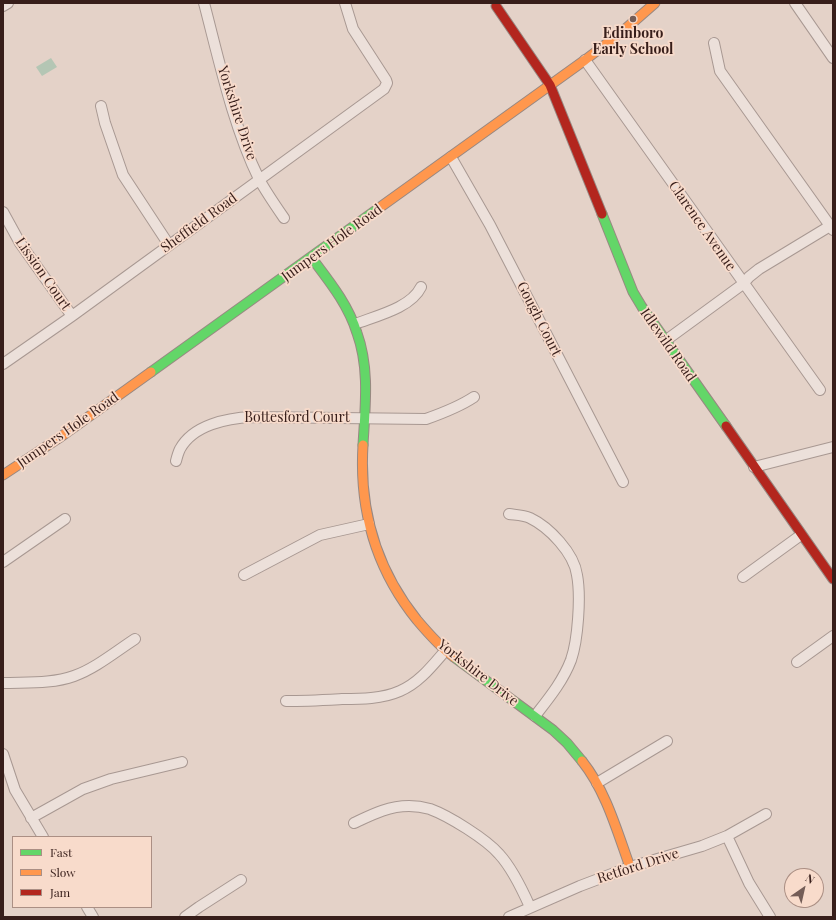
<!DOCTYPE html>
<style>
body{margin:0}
#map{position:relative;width:836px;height:920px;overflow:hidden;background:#e4d2c8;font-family:"Playfair Display",serif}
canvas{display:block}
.frame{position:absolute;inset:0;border:4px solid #371e1a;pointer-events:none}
.legend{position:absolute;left:12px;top:836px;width:140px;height:72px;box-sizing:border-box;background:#f8dbcb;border:1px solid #ab8f84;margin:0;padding:5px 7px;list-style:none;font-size:12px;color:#371e1a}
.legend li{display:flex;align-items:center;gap:8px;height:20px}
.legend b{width:20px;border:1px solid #ab8f84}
.north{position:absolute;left:784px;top:868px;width:40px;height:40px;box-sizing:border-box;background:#f8dbcb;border:1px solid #ab8f84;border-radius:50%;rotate:34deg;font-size:11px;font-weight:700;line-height:16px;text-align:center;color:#371e1a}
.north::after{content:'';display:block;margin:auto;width:14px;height:18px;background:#745d57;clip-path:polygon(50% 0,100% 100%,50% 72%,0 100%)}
</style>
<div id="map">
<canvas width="836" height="920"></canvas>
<div class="frame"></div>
<ul class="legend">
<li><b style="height:5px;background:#63d668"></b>Fast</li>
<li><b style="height:5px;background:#ff974d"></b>Slow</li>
<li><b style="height:5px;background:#b3261e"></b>Jam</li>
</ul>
<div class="north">N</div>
</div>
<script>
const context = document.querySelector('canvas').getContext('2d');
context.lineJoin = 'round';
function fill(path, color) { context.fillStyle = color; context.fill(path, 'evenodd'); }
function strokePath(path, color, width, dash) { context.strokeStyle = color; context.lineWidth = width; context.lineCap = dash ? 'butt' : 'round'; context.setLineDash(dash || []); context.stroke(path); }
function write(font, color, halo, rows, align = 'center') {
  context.font = font + ' "Playfair Display",serif'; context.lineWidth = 3.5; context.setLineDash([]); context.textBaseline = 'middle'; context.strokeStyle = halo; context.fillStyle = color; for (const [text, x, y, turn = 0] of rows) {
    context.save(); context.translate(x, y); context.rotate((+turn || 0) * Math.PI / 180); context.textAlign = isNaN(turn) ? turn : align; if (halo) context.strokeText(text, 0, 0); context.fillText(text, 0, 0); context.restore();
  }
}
const water = new Path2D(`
 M51,58L57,67L42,76L36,67Z`);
const street = new Path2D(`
 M204,3C219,60 233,126 259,179C266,192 275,205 284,218
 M795,3L833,58
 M3,6L8,3
 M714,43L720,71L833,230
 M585,60L820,390
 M101,106L105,123L123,175L169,245
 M451,157L490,225L623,482
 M3,212L20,243L72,316
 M355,324C376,316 411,308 421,287
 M665,341L743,284L749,277L759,269L830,226
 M3,364L72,316L384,89L387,83L386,80L353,29L345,3
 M176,461C177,457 178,453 180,449C193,425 227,418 252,417L426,419C443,413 459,407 474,397
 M754,467L833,447
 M509,514C516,515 523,515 530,518C549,527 574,553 577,575C581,596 578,640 571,660C563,681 549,698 535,716
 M3,562L65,519
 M244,575L320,535L369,524
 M743,577L801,535
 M797,662L833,636
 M3,683C26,682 52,684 74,676C96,668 115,652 135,639
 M286,701C305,701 323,700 342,699C361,699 382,699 400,691C419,683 432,666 445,651
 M3,754L15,790L43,837
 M597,783L667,741
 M31,818L83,789L111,779L182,762
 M354,823C371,815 388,806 409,806C416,806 423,807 430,809C449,816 486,839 499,854C512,868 522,889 530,907
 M727,836L749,883L770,917
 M87,907L93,917
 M185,917L199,907L241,880
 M509,917L580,886L630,867L702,846L727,836L766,814`);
const fast = new Path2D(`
 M602,214L633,292L642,307L726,426
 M311,257C329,281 348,304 357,333C370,369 365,408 363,445
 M151,372L379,208
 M454,657L553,730L567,743L582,761`);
const slow = new Path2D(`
 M379,208L585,60L623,31L655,3
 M363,445C359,510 376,569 417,620C428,633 440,647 454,657
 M3,475L59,438L151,372
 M582,761C606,791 617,831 630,867`);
const jam = new Path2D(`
 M496,6L550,85L602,214
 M726,426L833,579`);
const markers = [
 [633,19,4,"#745d57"]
];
const poiNames = [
 ["Edinboro",633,34],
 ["Early School",633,50]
];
const streetNames = [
 ["Yorkshire Drive",237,113,72],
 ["Sheffield Road",199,223,-36],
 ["Clarence Avenue",702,226,55],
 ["Jumpers Hole Road",332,243,-36],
 ["Lission Court",43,274,55],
 ["Gough Court",539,319,63],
 ["Idlewild Road",668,345,55],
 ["Bottesford Court",297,418],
 ["Jumpers Hole Road",68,430,-35],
 ["Yorkshire Drive",478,673,38],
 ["Retford Drive",638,866,-18]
];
fill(water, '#b4c6b4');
strokePath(street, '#a89892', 12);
strokePath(fast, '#988882', 11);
strokePath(slow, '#988882', 11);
strokePath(jam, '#988882', 11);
strokePath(street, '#ece0da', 10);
strokePath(fast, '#63d668', 9);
strokePath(slow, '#ff974d', 9);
strokePath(jam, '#b3261e', 9);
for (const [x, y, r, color] of markers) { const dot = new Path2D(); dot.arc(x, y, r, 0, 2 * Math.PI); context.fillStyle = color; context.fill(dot); strokePath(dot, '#f8dbcb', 1.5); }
write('bold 14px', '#371e1a', '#f8dbcb', poiNames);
write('14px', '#371e1a', '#f8dbcb', streetNames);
</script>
